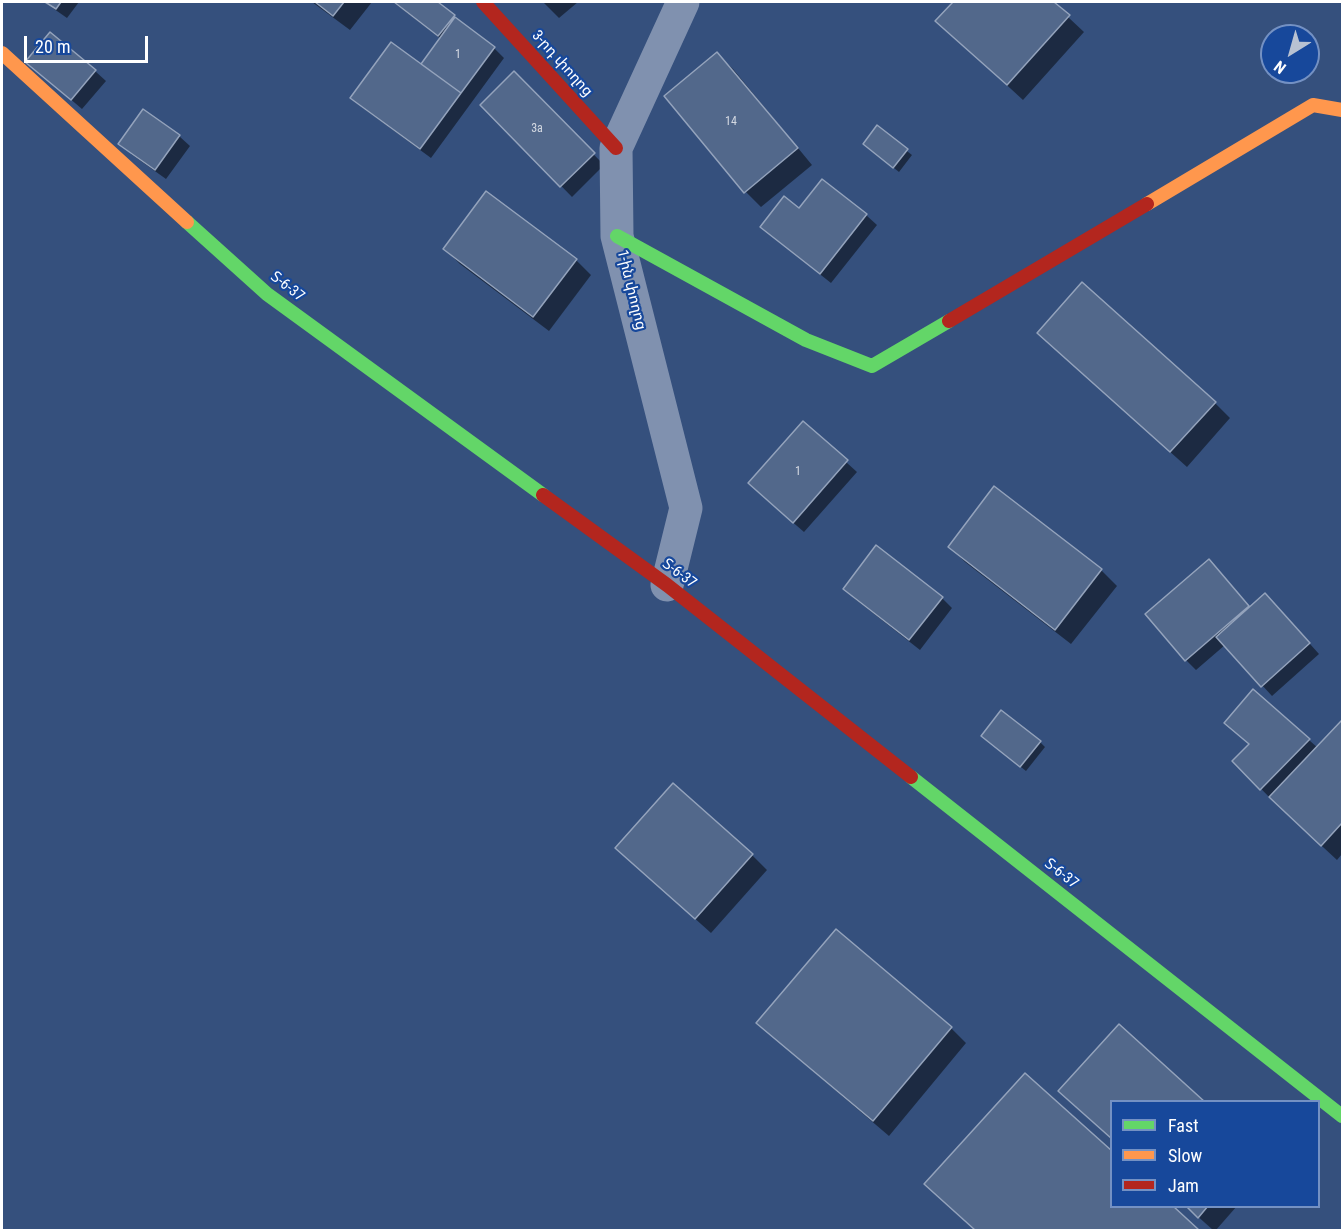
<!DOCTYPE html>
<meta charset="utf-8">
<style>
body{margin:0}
#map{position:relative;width:1344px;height:1232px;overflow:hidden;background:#35507d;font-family:"Roboto Condensed",sans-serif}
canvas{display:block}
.frame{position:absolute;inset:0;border:3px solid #fff;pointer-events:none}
.legend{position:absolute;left:1110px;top:1100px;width:210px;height:108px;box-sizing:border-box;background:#17489b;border:2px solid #7491c3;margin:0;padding:8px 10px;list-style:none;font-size:18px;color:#fff}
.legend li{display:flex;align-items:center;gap:12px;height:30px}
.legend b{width:30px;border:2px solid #7491c3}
.north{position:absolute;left:1260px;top:24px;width:60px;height:60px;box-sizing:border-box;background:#17489b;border:2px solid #7491c3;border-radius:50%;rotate:217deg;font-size:16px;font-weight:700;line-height:24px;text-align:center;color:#fff}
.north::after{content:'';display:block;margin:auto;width:21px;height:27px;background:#b8c2d2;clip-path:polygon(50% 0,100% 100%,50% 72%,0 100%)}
.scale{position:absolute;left:24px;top:36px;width:124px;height:27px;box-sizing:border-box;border:3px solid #fff;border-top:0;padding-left:8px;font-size:18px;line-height:21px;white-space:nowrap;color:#fff;-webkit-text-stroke:4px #17489b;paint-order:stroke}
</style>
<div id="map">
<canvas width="1344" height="1232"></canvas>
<div class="frame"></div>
<ul class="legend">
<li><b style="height:8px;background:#63d668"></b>Fast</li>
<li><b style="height:8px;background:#ff974d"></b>Slow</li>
<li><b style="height:8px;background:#b3261e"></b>Jam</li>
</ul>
<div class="north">N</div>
<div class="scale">20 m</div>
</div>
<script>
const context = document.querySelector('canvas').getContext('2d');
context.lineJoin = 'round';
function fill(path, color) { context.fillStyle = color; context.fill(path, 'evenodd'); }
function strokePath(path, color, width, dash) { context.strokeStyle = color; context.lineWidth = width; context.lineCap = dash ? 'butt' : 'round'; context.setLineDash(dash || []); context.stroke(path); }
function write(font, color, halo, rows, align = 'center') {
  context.font = font + ' "Roboto Condensed","Noto Sans Armenian",sans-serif'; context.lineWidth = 4.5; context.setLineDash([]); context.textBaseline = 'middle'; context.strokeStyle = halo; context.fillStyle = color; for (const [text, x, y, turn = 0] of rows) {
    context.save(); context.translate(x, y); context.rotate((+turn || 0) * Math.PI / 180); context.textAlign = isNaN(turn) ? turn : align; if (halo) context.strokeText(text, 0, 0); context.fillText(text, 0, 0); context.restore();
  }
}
const shadow = new Path2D(`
 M44,2H79L67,18Z
 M312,2H372L350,30Z
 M393,2H435L454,16L464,26L494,48L504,58L431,158L363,108L352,97L421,66L441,39Z
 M543,2H578L559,18Z
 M955,2H1052L1084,32L1023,100L937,21Z
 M51,34L95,71L106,81L82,109L27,62Z
 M717,54L733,69L812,165L761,207L746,192L666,96Z
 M514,73L604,165L572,197L482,105Z
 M144,111L179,136L190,146L166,179L131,154Z
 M877,128L912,155L899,172L869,148Z
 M823,181L866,215L877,225L831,283L773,237L762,227L799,210Z
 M445,249L576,260L591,275L549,331L460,264Z
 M1054,348L1215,403L1230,418L1187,467Z
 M803,423L857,472L804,532L760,494Z
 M995,488L1101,570L1117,586L1071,644L965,562L950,547Z
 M1220,572L1250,608L1275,605L1319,654L1272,696L1225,645L1196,670L1186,660Z
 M845,589L942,598L952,608L920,650L855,599Z
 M1342,722V854L1337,860L1271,799L1234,761L1250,745L1236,733L1309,740L1318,748Z
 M988,741L1040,742L1045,747L1026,771Z
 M752,855L767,870L711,933L633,863Z
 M836,931L951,1028L966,1043L889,1136L774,1038L758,1023Z
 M926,1184L1112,1206H1170L1197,1230H975Z
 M1186,1206H1237L1216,1230H1213Z`);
const building = new Path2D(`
 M45,2H61L56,9Z
 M315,2H344L333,16Z
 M394,2H438L455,15L438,36Z
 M953,2H1054L1070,15L1007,85L935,21Z
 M455,17L495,47L461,93L421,64Z
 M50,32L96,70L71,100L25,62Z
 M391,42L461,93L420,149L350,98Z
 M717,52L798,148L744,193L664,96Z
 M514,71L595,153L560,187L480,105Z
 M143,109L180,135L155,170L118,144Z
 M877,125L908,149L893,168L863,144Z
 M822,179L867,214L820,274L760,227L784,196L799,208Z
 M486,191L577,259L533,317L443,249Z
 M1082,282L1216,402L1170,452L1037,333Z
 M803,421L848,460L793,523L748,483Z
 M994,486L1102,569L1055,630L948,547Z
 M876,545L943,597L909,640L843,589Z
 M1209,559L1249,606L1185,661L1145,614Z
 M1265,593L1310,643L1261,687L1216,637Z
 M1253,689L1310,739L1260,790L1232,761L1249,744L1224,723Z
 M1001,710L1041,741L1020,767L981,736Z
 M1342,720V823L1321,846L1269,797Z
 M673,783L753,854L695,919L615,848Z
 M836,929L952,1027L873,1121L756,1023Z
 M1119,1024L1205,1102H1112V1139L1058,1091Z
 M1025,1073L1112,1151V1206H1173L1199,1230H975L924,1184Z
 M1186,1206H1208L1198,1218Z`);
const street = new Path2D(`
 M667,585L686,508L617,236L616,148L683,2`);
const fast = new Path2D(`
 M187,222L267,294L543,495
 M617,236L806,340L872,366L949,321
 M911,777L1342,1116`);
const slow = new Path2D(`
 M2,53L187,222
 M1147,204L1313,105L1342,110`);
const jam = new Path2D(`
 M483,2L616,148
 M949,321L1147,204
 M543,495L667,585L911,777`);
const numberNames = [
 ["1",458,55],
 ["14",731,122],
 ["3a",537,129],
 ["1",798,472]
];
const streetNames = [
 ["3-րդ փողոց",562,64,48],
 ["Տ-6-37",287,287,38],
 ["1-ին փողոց",631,290,76],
 ["Տ-6-37",679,574,37],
 ["Տ-6-37",1061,874,38]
];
fill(shadow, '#0007');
fill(building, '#52688b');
strokePath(building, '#94a3bc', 1.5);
strokePath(street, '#8091af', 33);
strokePath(fast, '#63d668', 14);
strokePath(slow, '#ff974d', 14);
strokePath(jam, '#b3261e', 14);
write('12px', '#d4d9e2', null, numberNames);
write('15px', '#fff', '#17489b', streetNames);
</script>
